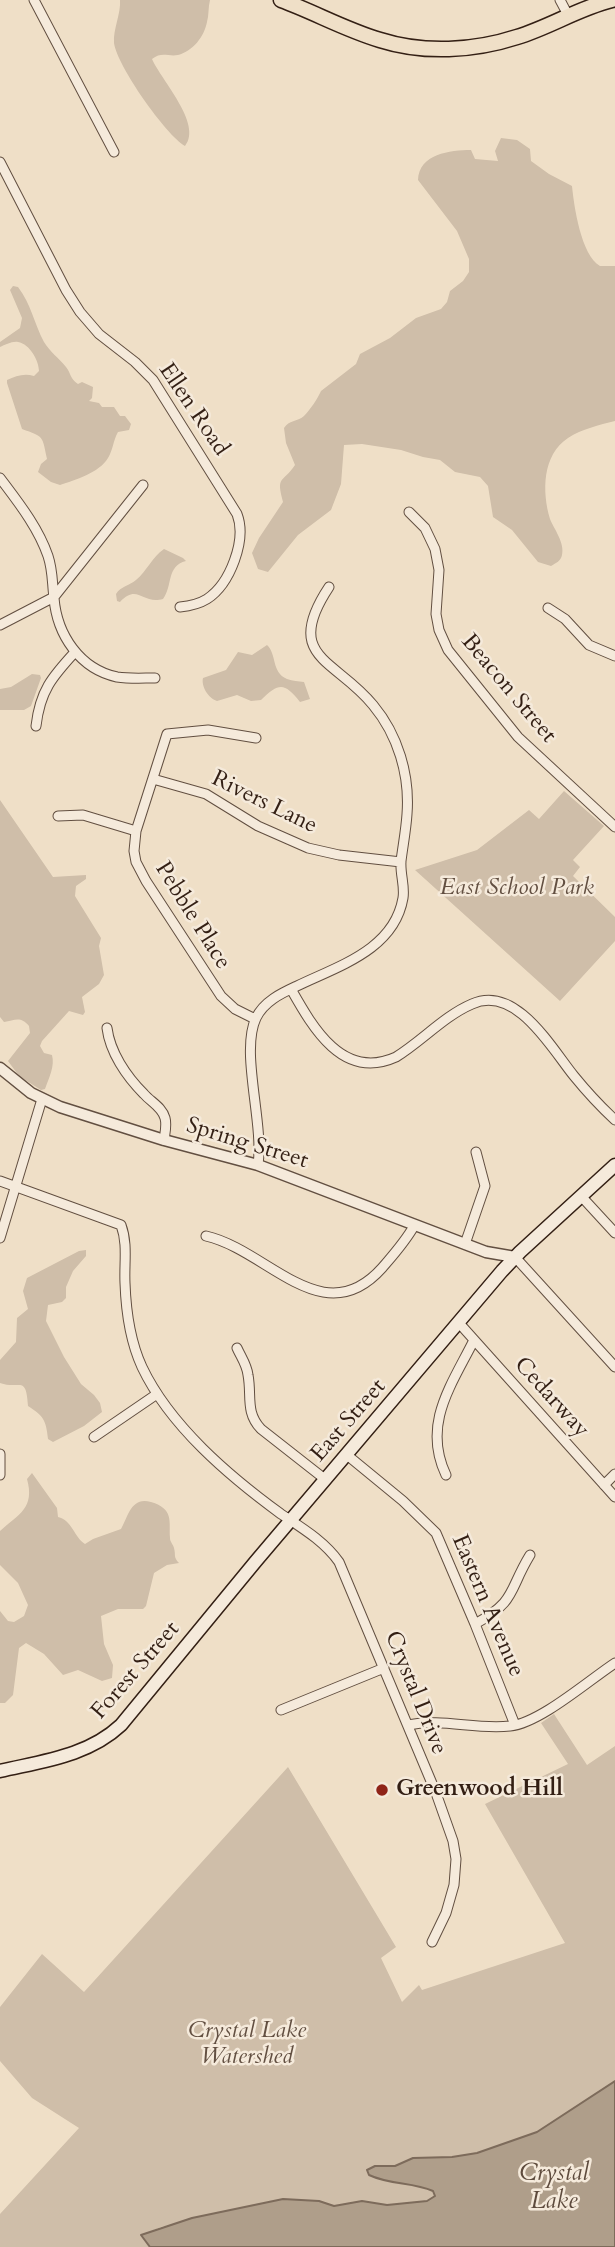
<!DOCTYPE html>
<style>
body{margin:0}
canvas{display:block;background:#efdfc7}
</style>
<canvas width="615" height="2247"></canvas>
<script>
const context = document.querySelector('canvas').getContext('2d');
context.lineJoin = 'round';
function fill(path, color) { context.fillStyle = color; context.fill(path, 'evenodd'); }
function strokePath(path, color, width, dash) { context.strokeStyle = color; context.lineWidth = width; context.lineCap = dash ? 'butt' : 'round'; context.setLineDash(dash || []); context.stroke(path); }
function write(font, color, halo, rows, align = 'center') {
  context.font = font + ' Cardo,serif'; context.lineWidth = 5; context.setLineDash([]); context.textBaseline = 'middle'; context.strokeStyle = halo; context.fillStyle = color; for (const [text, x, y, turn = 0] of rows) {
    context.save(); context.translate(x, y); context.rotate((+turn || 0) * Math.PI / 180); context.textAlign = isNaN(turn) ? turn : align; if (halo) context.strokeText(text, 0, 0); context.fillText(text, 0, 0); context.restore();
  }
}
const green = new Path2D(`
 M120,0H210C208,8 209,15 207,22C204,37 193,51 178,55C168,57 162,51 152,59C161,80 203,124 185,146C166,135 117,66 114,43C113,29 121,14 120,0Z
 M501,138L517,140L530,149L531,161L549,174L572,186C574,206 581,255 600,266H615V421C599,425 582,429 568,438C542,455 542,492 550,519C554,529 565,543 562,555C561,561 556,563 551,566L538,562L512,530L493,517L488,486L480,477L455,472L440,460L423,457L401,450L362,444L344,445L341,484L331,510L298,535L268,572L258,569L252,553L259,538L283,502C276,475 282,484 295,465L286,443L284,428C289,420 297,422 304,416C310,410 318,398 321,391L356,364L360,354L390,338L416,318L441,309L447,302L450,291L463,281L469,272V259L457,231L418,180C419,154 450,150 471,150L475,159L498,161L495,151Z
 M13,286L18,287C31,304 34,323 44,342C50,352 59,358 66,367C71,373 70,379 78,384L82,382L93,387L92,398L89,401L99,403L102,407H114L120,416H125L131,424L129,430L118,432C113,441 113,450 108,458C99,473 75,480 60,485L51,482L38,472L41,464L47,459C42,435 44,437 22,429L7,383V380C16,376 24,373 34,376L39,371C39,361 30,344 18,342C12,341 5,345 0,347V342L20,328L22,318L10,290Z
 M164,549L183,558L186,561C166,566 173,586 163,599C142,605 138,583 120,602L117,601L116,594C121,586 129,586 136,580C147,571 152,557 164,549Z
 M267,645C277,654 271,672 287,679C293,681 298,681 304,682L310,699L300,702C284,682 279,683 261,700L251,701L237,695L217,701C208,698 201,686 203,678L226,670L238,652L252,655Z
 M32,674L40,675L41,678L31,706L24,710H0V689L11,687Z
 M564,791L604,826L573,860L580,867L573,876L615,917V941L560,1001L415,870L477,850L529,810L539,819Z
 M0,800L53,877L86,875V879L76,886L75,896L101,938L99,946L104,975L99,984L82,997L85,1012L83,1015L69,1011L42,1041L40,1046L44,1053L52,1055C55,1066 49,1078 45,1089L41,1090L19,1076L8,1061L30,1033L29,1026C21,1016 15,1020 4,1022L0,1017Z
 M86,1250V1256L73,1271L66,1287V1298L62,1302L48,1305L46,1321L64,1357L81,1384L94,1395L100,1403L102,1412L84,1426L53,1442L48,1439C46,1419 43,1416 28,1406C26,1374 20,1390 0,1383V1360L16,1342L17,1318L28,1309L23,1291L27,1278L79,1251Z
 M32,1473L57,1508L58,1517C72,1520 74,1537 85,1544L93,1539L121,1529C128,1517 131,1496 151,1502C174,1509 169,1521 170,1538C170,1542 173,1544 174,1548C176,1555 173,1557 179,1563L167,1565L154,1573L146,1606L143,1609H118L101,1616L104,1644L113,1665L112,1678L102,1681L78,1670L63,1675L44,1654L26,1643L19,1648L13,1695L5,1703H0V1611L8,1621L14,1622L24,1616L28,1605L18,1583L0,1565V1531C19,1514 35,1508 27,1479Z
 M554,1714L587,1765L615,1746V2081L537,2132L477,2153L452,2157L413,2158L395,2166H375L368,2170L369,2175C391,2185 412,2182 433,2191L435,2197L427,2201L387,2205L362,2201L334,2206L319,2201L283,2199L161,2227L142,2235L151,2247H0V2214L79,2128L32,2098L0,2061V2007L42,1954L84,1992L288,1767L396,1947L381,1958L402,2002L419,1985L422,1990L565,1943L485,1804L568,1764L541,1723Z`);
const water = new Path2D(`
 M615,2081V2247H150L141,2235L192,2218L283,2199L319,2201L334,2206L362,2201L387,2205L427,2201L435,2196L433,2191C412,2182 390,2185 369,2175L367,2170L375,2166H395L413,2158L452,2157L477,2153L537,2132Z`);
const minor = new Path2D(`
 M34,0L114,152
 M560,0L568,15
 M0,162L66,290L80,312L99,334L135,362L153,380L237,514C247,540 230,584 207,599C199,604 190,606 180,607
 M0,478C18,502 38,527 48,556C53,571 52,583 54,598C57,635 80,669 117,677C130,679 143,678 155,678
 M409,512L425,528L435,549L439,570L436,614L439,630L448,650L518,737L615,827
 M548,608L565,619L589,645L615,656
 M0,625L54,597L143,485
 M36,726C40,691 52,677 75,652
 M153,779L206,794L258,826L308,848L339,855L401,862
 M58,816L83,815L136,831
 M291,989C313,1028 343,1081 396,1057C422,1041 444,1016 472,1004C516,984 552,1049 574,1076C587,1092 600,1106 615,1120
 M255,1019L235,1009L221,996L146,881L136,862L134,851L136,831L167,734L208,730L256,738
 M107,1028C110,1052 126,1076 144,1094C151,1102 162,1107 165,1118C167,1125 165,1133 164,1140
 M258,1165C264,1122 240,1052 256,1018C264,1001 282,993 297,986C338,966 394,950 403,898C405,886 400,874 401,861C403,845 406,830 407,814C410,775 398,735 373,705C336,659 282,658 329,587
 M0,1181L121,1225C128,1244 124,1263 125,1283C126,1312 130,1341 142,1367C170,1426 229,1476 281,1514C302,1528 324,1541 339,1562L436,1793L453,1841L456,1859L454,1885L446,1913L432,1942
 M581,1196L615,1233
 M206,1236C268,1250 323,1334 382,1268C394,1254 405,1242 414,1226
 M0,1238L42,1099
 M465,1244L485,1186L476,1152
 M515,1257L615,1367
 M459,1323L615,1497
 M237,1348C241,1357 247,1365 248,1375C252,1396 245,1412 261,1429L326,1480
 M94,1437L157,1394
 M0,1454V1475
 M347,1455L403,1501L436,1533L475,1624L515,1725
 M446,1475C422,1424 451,1386 474,1340
 M604,1485L615,1474
 M475,1624C517,1601 508,1591 530,1555
 M281,1710L384,1668
 M408,1725C442,1718 476,1730 510,1726C540,1723 589,1680 615,1663`);
const tertiary = new Path2D(`
 M0,1068L31,1093L60,1107L164,1140L258,1165L486,1252L515,1257`);
const secondary = new Path2D(`
 M0,1771C43,1761 88,1756 121,1725L256,1561L502,1271L520,1252L615,1165`);
const primary = new Path2D(`
 M281,0C314,12 346,30 380,40C424,54 474,51 517,37C550,27 579,8 612,0`);
const markers = [
 [382,1790,7,"#8f2418"]
];
const streetNames = [
 ["Ellen Road",193,410,56],
 ["Beacon Street",508,689,50],
 ["Rivers Lane",264,803,26],
 ["Pebble Place",192,916,58],
 ["Spring Street",247,1144,17],
 ["Cedarway",551,1398,48],
 ["East Street",349,1421,-49],
 ["Eastern Avenue",487,1606,67],
 ["Forest Street",136,1671,-49],
 ["Crystal Drive",415,1693,68]
];
const parkNames = [
 ["East School Park",517,889],
 ["Crystal Lake",247,2032],
 ["Watershed",247,2058]
];
const poiNames = [
 ["Greenwood Hill",396,1790]
];
const waterNames = [
 ["Crystal",554,2174],
 ["Lake",554,2202]
];
fill(green, '#cfbea9');
fill(water, '#af9e8a');
strokePath(water, '#7d6b5b', 2);
strokePath(minor, '#624f41', 11);
strokePath(tertiary, '#624f41', 13);
strokePath(secondary, '#331f14', 15);
strokePath(primary, '#331f14', 17);
strokePath(minor, '#f5eadb', 9);
strokePath(tertiary, '#f5eadb', 10);
strokePath(secondary, '#f5eadb', 12);
strokePath(primary, '#efdfc7', 14);
for (const [x, y, r, color] of markers) { const dot = new Path2D(); dot.arc(x, y, r, 0, 2 * Math.PI); context.fillStyle = color; context.fill(dot); strokePath(dot, '#f5eadb', 2.5); }
write('23px', '#331f14', '#f5eadb', streetNames);
write('italic 23px', '#624f41', '#f5eadb', parkNames);
write('bold 23px', '#331f14', '#f5eadb', poiNames, 'left');
write('italic 24px', '#5e4b3d', '#f5eadb', waterNames);
</script>
